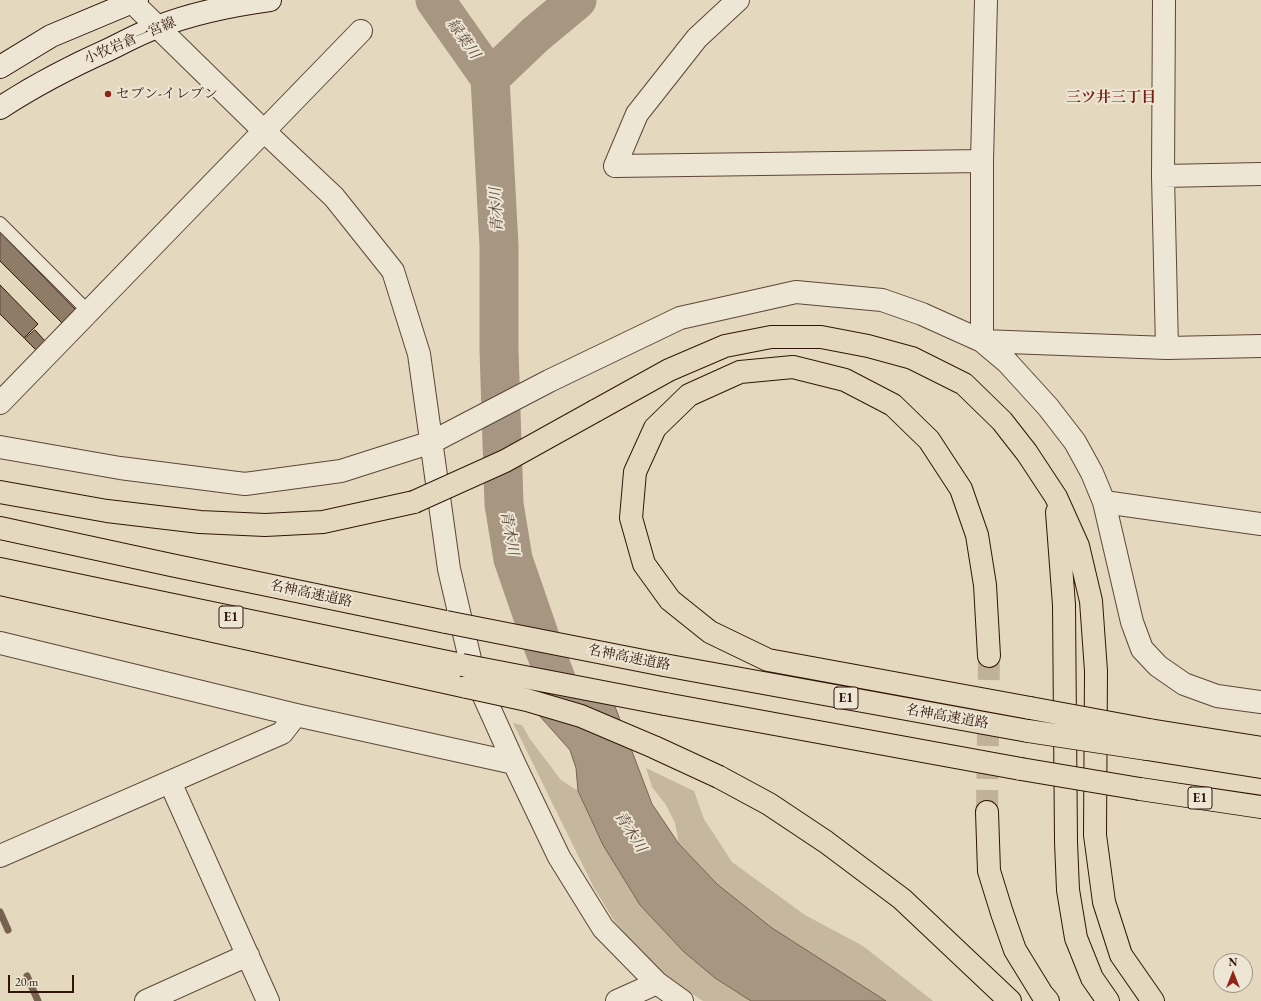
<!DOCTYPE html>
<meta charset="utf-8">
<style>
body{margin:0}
#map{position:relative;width:1261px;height:1001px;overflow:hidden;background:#e4d9be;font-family:"EB Garamond",serif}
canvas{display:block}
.north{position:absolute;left:1213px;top:953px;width:40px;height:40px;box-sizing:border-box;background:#ede6d5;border:1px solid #a19284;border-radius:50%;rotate:0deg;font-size:11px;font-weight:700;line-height:16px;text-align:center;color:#30150a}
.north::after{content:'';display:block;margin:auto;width:14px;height:18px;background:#8f2418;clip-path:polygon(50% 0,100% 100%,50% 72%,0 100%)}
.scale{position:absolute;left:8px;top:975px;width:66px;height:18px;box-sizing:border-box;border:2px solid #30150a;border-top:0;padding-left:5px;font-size:12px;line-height:14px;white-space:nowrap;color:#30150a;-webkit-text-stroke:3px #ede6d5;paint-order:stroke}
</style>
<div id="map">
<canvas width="1261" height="1001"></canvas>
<div class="north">N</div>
<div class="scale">20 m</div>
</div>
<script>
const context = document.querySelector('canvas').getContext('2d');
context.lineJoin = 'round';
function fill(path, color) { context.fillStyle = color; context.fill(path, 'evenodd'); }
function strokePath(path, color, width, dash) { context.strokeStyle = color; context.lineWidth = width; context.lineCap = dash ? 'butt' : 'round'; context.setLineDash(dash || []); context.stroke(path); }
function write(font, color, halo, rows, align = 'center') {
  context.font = font + ' "EB Garamond","Noto Serif JP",serif'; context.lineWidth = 4; context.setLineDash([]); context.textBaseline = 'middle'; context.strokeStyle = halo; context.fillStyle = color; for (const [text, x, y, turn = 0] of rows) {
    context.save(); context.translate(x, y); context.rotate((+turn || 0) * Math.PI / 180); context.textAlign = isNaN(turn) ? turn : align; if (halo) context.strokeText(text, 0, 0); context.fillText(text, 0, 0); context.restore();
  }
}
const green = new Path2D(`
 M513,723L522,725L530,739L561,780L578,791L603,845L640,905L684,952L715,978L751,1001H703L668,978L644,957L615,922L594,888Z
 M646,768L694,791L704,819L732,862L805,915L863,946L933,1001H886L772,928L717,884L679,844L675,823L666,805L652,787Z`);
const water = new Path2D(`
 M513,684L614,704L652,804L679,844L717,884L772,928L886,1001H751L715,978L684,952L640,905L603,845L578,791L576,768L570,750L537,713Z`);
const stream = new Path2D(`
 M0,912L8,930
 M27,976L38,1001`);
const river = new Path2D(`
 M435,0L490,78
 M573,722L542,643L513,559L504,504L499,350V246L490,78L535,35L577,0`);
const building = new Path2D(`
 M0,232L76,310L62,323L0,261Z
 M0,285L38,324L24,338L0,314Z
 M35,330L46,342L37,351L25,339Z`);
const highwayTunnel = new Path2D(`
 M987,812L989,656`);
const lane = new Path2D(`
 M0,223L89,312`);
const street = new Path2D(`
 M738,0L697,38L637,114L615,166L982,161
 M1164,0L1163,176L1167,348
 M132,2L264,131L334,197L393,271L419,354L449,569L473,672L514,763L559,857L603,928L657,983L682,1001
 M1163,176L1261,174
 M982,341V161L986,0
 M982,341L1167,348L1261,346
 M0,403L361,31
 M0,447L120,468L245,484L341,471L432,442L549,381L680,318L796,292L882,300L922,314L982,341L1007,362L1048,407L1075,442L1092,473L1104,502L1132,622L1142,649L1158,666L1184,684L1217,696L1261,702
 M1104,502L1261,524
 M0,643L296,715L514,763
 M170,782L268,1001
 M0,856L282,733L296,715
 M146,1001L248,955
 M617,1001L657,983`);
const secondary = new Path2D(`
 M0,67L51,36L137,0
 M0,108C35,85 72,66 110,49C126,41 141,33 157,27C193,13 233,5 270,0`);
const highway = new Path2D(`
 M595,411L669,370L725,346L771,337H821L868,346L912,358L964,384L1002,421L1027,453L1056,497L1078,546L1091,601L1096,671L1095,835L1104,902L1121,955L1153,1001
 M0,492L107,511L200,522L265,525L323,522L414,502
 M1057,512L1064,605L1066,842L1068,890L1076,938L1092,978L1108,1001
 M0,528L171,565L446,622
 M0,569L462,665
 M0,584L467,687
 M989,656L985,585L977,535L961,489L929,440L893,405L845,380L793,367L740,372L689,395L655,428L635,472L631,518L644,564L670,600L710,632L768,660L1030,708
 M664,665L1028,731
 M665,704L1021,769
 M1149,730L1261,748
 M1147,749L1261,767
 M719,777L769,804L826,842L902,899L1010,1001
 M1140,789L1261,807
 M987,812L989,871L1002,913L1015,950L1042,994L1048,1001`);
const highwayBridge = new Path2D(`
 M414,502L505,461L595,411
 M446,622L664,665
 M462,665L665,704
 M467,687L527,700L581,716L654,747L719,777
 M1030,708L1149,730
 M1028,731L1147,749
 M1021,769L1140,789`);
const markers = [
 [108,94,4,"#8f2418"]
];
const shields = [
 [231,617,24],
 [846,698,24],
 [1200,798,24]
];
const shieldNames = [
 ["E1",231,617],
 ["E1",846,698],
 ["E1",1200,798]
];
const streetNames = [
 ["小牧岩倉一宮線",130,41,-23],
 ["名神高速道路",311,594,12],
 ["名神高速道路",629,658,11],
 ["名神高速道路",947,717,10]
];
const poiNames = [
 ["セブン-イレブン",116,94]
];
const waterNames = [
 ["縁葉川",463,39,55],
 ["青木川",497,210,-93],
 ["青木川",509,533,80],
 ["青木川",630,832,58]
];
const neighbourhoodNames = [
 ["三ツ井三丁目",1111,98]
];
fill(green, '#c5b89f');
fill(water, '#a79681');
strokePath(water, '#776251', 1);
strokePath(stream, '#776251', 7);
strokePath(river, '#a79681', 39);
fill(building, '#8e7b68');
strokePath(building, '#30150a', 1);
strokePath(highwayTunnel, '#c0b29a', 22, [22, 11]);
strokePath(lane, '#5d4637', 14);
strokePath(street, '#5d4637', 24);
strokePath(secondary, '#30150a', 24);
strokePath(highway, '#30150a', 24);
strokePath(lane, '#ede6d5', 12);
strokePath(street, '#ede6d5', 22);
strokePath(secondary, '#ede6d5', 22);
strokePath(highway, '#e4d9be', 22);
strokePath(highwayBridge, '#30150a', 24, []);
strokePath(highwayBridge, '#e4d9be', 22);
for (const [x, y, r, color] of markers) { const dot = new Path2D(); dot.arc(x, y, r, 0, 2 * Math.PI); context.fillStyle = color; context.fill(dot); strokePath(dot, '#ede6d5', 1.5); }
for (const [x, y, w] of shields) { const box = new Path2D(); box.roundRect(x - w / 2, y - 11, w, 22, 3); context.fillStyle = '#ede6d5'; context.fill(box); strokePath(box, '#30150a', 1); }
write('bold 13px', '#30150a', null, shieldNames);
write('14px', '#30150a', '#ede6d5', streetNames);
write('14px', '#30150a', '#ede6d5', poiNames, 'left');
write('italic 15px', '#60493a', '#ede6d5', waterNames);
write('bold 15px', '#7a1f14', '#ede6d5', neighbourhoodNames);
</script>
